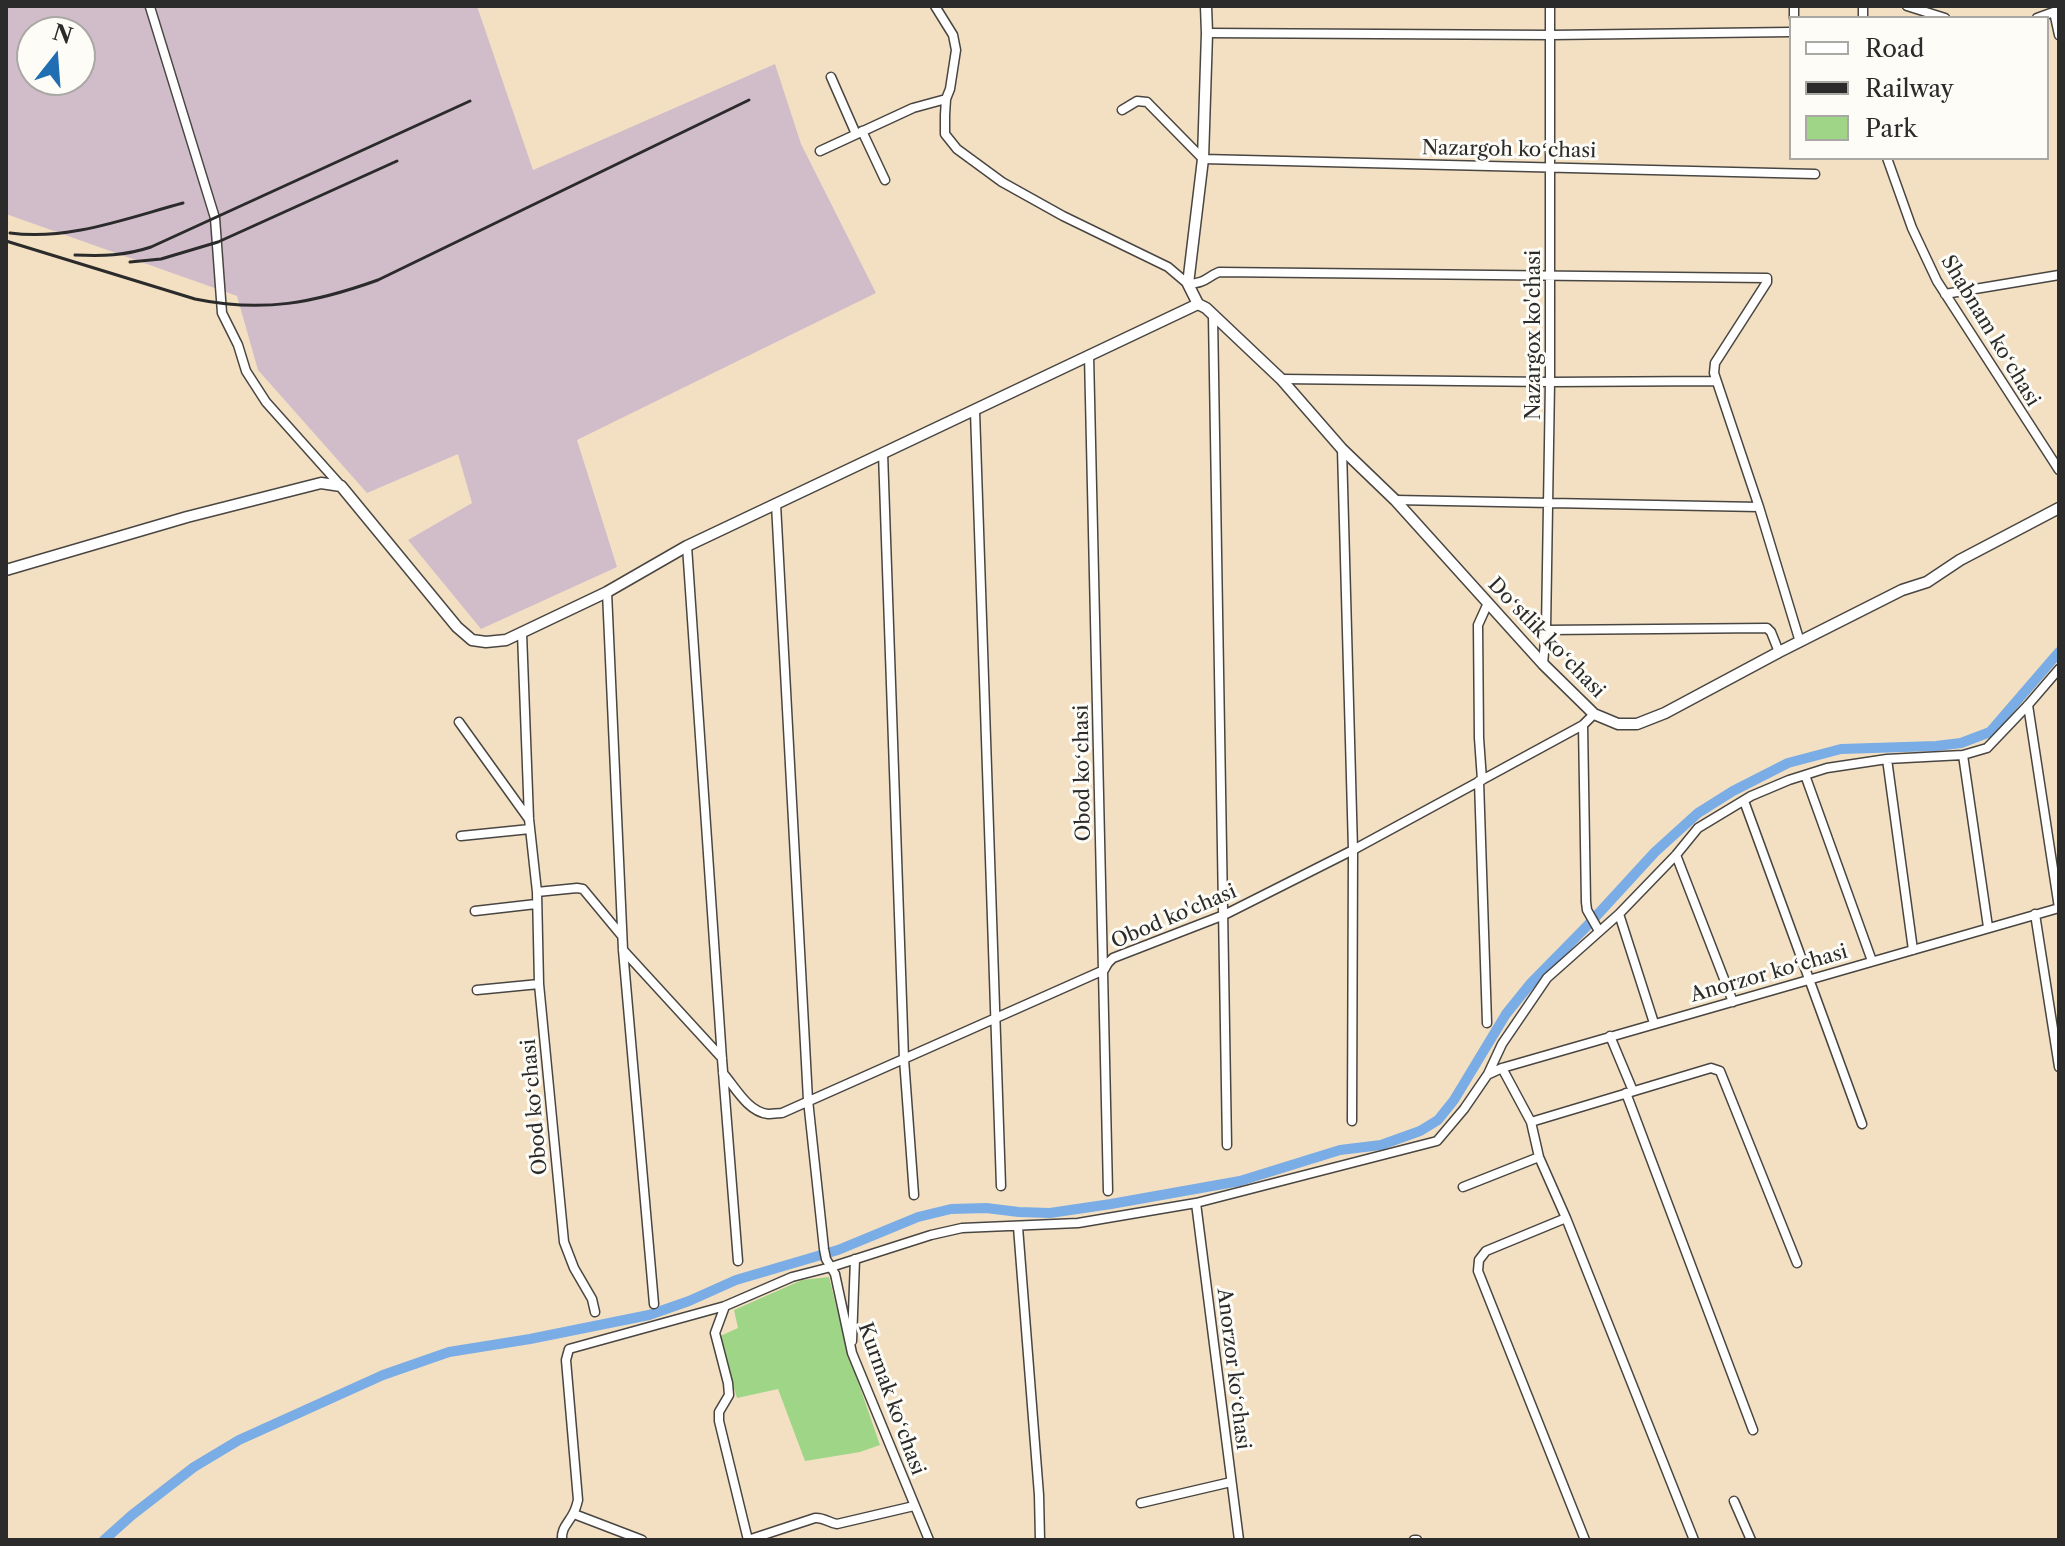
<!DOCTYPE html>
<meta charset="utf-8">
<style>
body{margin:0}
#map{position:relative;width:2065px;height:1546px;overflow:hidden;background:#f3e0c3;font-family:"Libre Caslon Text",serif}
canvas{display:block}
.frame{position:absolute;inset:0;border:8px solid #2b2b2b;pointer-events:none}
.legend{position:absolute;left:1789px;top:16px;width:260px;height:144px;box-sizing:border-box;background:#fdfcf7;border:2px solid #a9a8a5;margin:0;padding:10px 14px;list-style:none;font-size:24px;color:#2b2b2b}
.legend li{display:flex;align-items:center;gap:16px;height:40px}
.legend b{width:40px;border:2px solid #a9a8a5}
.north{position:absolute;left:16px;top:16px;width:80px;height:80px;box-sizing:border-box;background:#fdfcf7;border:2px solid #a9a8a5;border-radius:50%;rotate:17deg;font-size:22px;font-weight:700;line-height:32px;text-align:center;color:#2b2b2b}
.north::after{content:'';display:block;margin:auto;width:28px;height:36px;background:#1f6fb2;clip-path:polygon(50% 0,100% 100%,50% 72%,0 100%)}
</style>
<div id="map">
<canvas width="2065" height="1546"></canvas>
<div class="frame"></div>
<ul class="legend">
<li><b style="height:10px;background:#fff"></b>Road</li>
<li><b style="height:10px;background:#2b2b2b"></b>Railway</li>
<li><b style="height:22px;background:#9fd586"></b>Park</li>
</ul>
<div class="north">N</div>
</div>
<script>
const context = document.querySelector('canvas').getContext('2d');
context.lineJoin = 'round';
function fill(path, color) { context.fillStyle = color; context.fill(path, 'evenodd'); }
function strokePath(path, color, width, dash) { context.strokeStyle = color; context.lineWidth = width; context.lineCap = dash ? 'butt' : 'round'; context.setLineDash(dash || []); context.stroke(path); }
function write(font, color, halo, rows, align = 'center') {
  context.font = font + ' "Libre Caslon Text",serif'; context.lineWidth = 6; context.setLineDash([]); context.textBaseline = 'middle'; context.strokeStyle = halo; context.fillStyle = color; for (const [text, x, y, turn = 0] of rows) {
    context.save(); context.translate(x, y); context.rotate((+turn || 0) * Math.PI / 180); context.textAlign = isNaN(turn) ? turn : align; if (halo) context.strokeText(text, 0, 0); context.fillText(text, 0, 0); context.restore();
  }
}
const industrial = new Path2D(`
 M6,6H477L533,170L775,64L801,144L876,293L577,440L617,567L481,629L408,540L472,503L458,454L367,493L258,370L237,296L6,214ZM32,32H80V80H32Z`);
const green = new Path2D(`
 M829,1277L847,1350L880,1445L860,1452L805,1461L778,1389L737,1398L718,1337L738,1328L734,1310L802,1280Z`);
const canal = new Path2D(`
 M104,1540L132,1515L194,1467L239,1440L383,1375L449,1352L530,1339L649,1315L689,1301L736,1280L838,1250L918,1217L951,1209L986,1208L1019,1212L1050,1213L1111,1204L1240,1181L1340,1150L1381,1145L1420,1131L1438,1120L1454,1100L1506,1014L1531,983L1588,925L1655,852L1698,813L1733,791L1788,763L1841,749L1936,746L1961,743L1990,732L2059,652`);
const minor = new Path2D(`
 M935,6L953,35L956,50L950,89L946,99L945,115V134L957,149L1002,182L1063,216L1168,267L1188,284C1206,283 1205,278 1219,272L1767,278V282L1715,363L1714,373L1759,507L1800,642
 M1794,6V18
 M1907,6L1945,18
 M150,7L215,218L222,313L238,345L246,371L266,402L341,486
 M2054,12L2059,35
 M1863,18V6
 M2037,18L2059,10
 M1207,33L1551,35L1791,32
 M831,77L856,134
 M1122,110L1137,101L1147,102L1203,159L1815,174
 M862,131L885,180
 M820,151L913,108L946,99
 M1887,158L1912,228L1937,281L2059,470
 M1945,294L2059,275
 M1213,316L1227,1145
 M1089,355L1108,1191
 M1281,379L1550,382L1716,381
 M975,411L1001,1186
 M1342,449L1353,850L1352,1121
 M883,453L904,1059L914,1195
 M1395,500L1759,507
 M776,504L808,1100L824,1249L826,1259L835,1274L852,1353L929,1540
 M687,546L722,1059L738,1261
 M607,592L623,950L654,1304
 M1546,630L1767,628L1771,632L1779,652
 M522,633L529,819L537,892L539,984L564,1242L574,1268L592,1299L595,1312
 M1543,664L1546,630L1550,382V6
 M2028,705L2059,908
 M459,722L528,818
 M1583,725L1586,902L1587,910L1599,931
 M1963,755L1988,927
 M1887,759L1913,950
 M1805,775L1872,961
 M1482,780L1479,738L1478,625L1488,603
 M1479,781L1487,1023
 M1744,801L1862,1124
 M461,836L530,829
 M1676,855L1733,1002
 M537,892L577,888L583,889L622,936
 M475,911L536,904
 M1619,914L1654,1023
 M2035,914L2059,1067
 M623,950L722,1058
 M477,990L539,984
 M1610,1036L1633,1091
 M1502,1068L1531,1122L1539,1157L1566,1218L1694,1540
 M723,1073C735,1087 748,1112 768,1114C769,1114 781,1113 782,1113L1104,970L1108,963L1113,958L1224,915L1353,850L1583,725L1594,714
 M1489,1074L1502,1068L2059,908
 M1626,1093L1753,1430
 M1531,1122L1711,1068L1720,1071L1797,1263
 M1463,1187L1539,1157
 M1196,1203L1239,1540
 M1566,1218L1486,1251L1479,1260L1478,1271L1585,1540
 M1018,1227L1039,1495L1040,1540
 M725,1306L715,1333L728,1383L729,1395L719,1412V1421L748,1540
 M852,1341L855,1259
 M1734,1501L1751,1540
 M1141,1503L1231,1482
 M574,1514L642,1540
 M562,1540C561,1527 569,1523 574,1512C576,1508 577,1504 578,1500L566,1360L569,1349L725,1306L792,1277L831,1267L931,1235L962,1228L1078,1223L1196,1203L1437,1141L1464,1109L1488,1074L1502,1044L1547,978L1619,914L1676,855L1698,828L1751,796L1789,780L1827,768L1887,759L1963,755L1987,748L2028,705L2059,669
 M748,1540L815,1518C824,1517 829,1523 837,1524L914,1506
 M1414,1540H1417`);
const tertiary = new Path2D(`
 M1198,304L1188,284L1203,159L1207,33L1206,6
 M6,570L187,517L321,483L341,486L457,627L472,640L486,642L506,640L607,592L687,546L1198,304L1206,308L1281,379L1342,449L1395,500L1543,664L1594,714L1618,724H1637L1665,713L1779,652L1902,590L1927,582L1960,560L2059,508`);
const rail = new Path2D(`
 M10,233C68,241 127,218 183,203
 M6,241L195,299C263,313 314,303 378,280L749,100
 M75,255C103,256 124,256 151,247L470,101
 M130,262L161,259L218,242L397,161`);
const streetNames = [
 ["Nazargoh koʻchasi",1509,150,1],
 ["Shabnam koʻchasi",1990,331,59],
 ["Nazargox ko'chasi",1534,335,-90],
 ["Doʻstlik koʻchasi",1546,638,46],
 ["Obod koʻchasi",1083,773,-91],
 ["Obod ko'chasi",1174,917,-23],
 ["Anorzor koʻchasi",1769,974,-16],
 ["Obod koʻchasi",535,1107,-95],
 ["Anorzor koʻchasi",1233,1369,83],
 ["Kurmak koʻchasi",891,1399,70]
];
fill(industrial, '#d1bdca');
fill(green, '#9fd586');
strokePath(canal, '#7aace5', 10);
strokePath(minor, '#494642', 11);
strokePath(tertiary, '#494642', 13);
strokePath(minor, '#fff', 8);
strokePath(tertiary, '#fff', 10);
strokePath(rail, '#2b2b2b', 3);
write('20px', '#2b2b2b', '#fdfcf7', streetNames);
</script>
